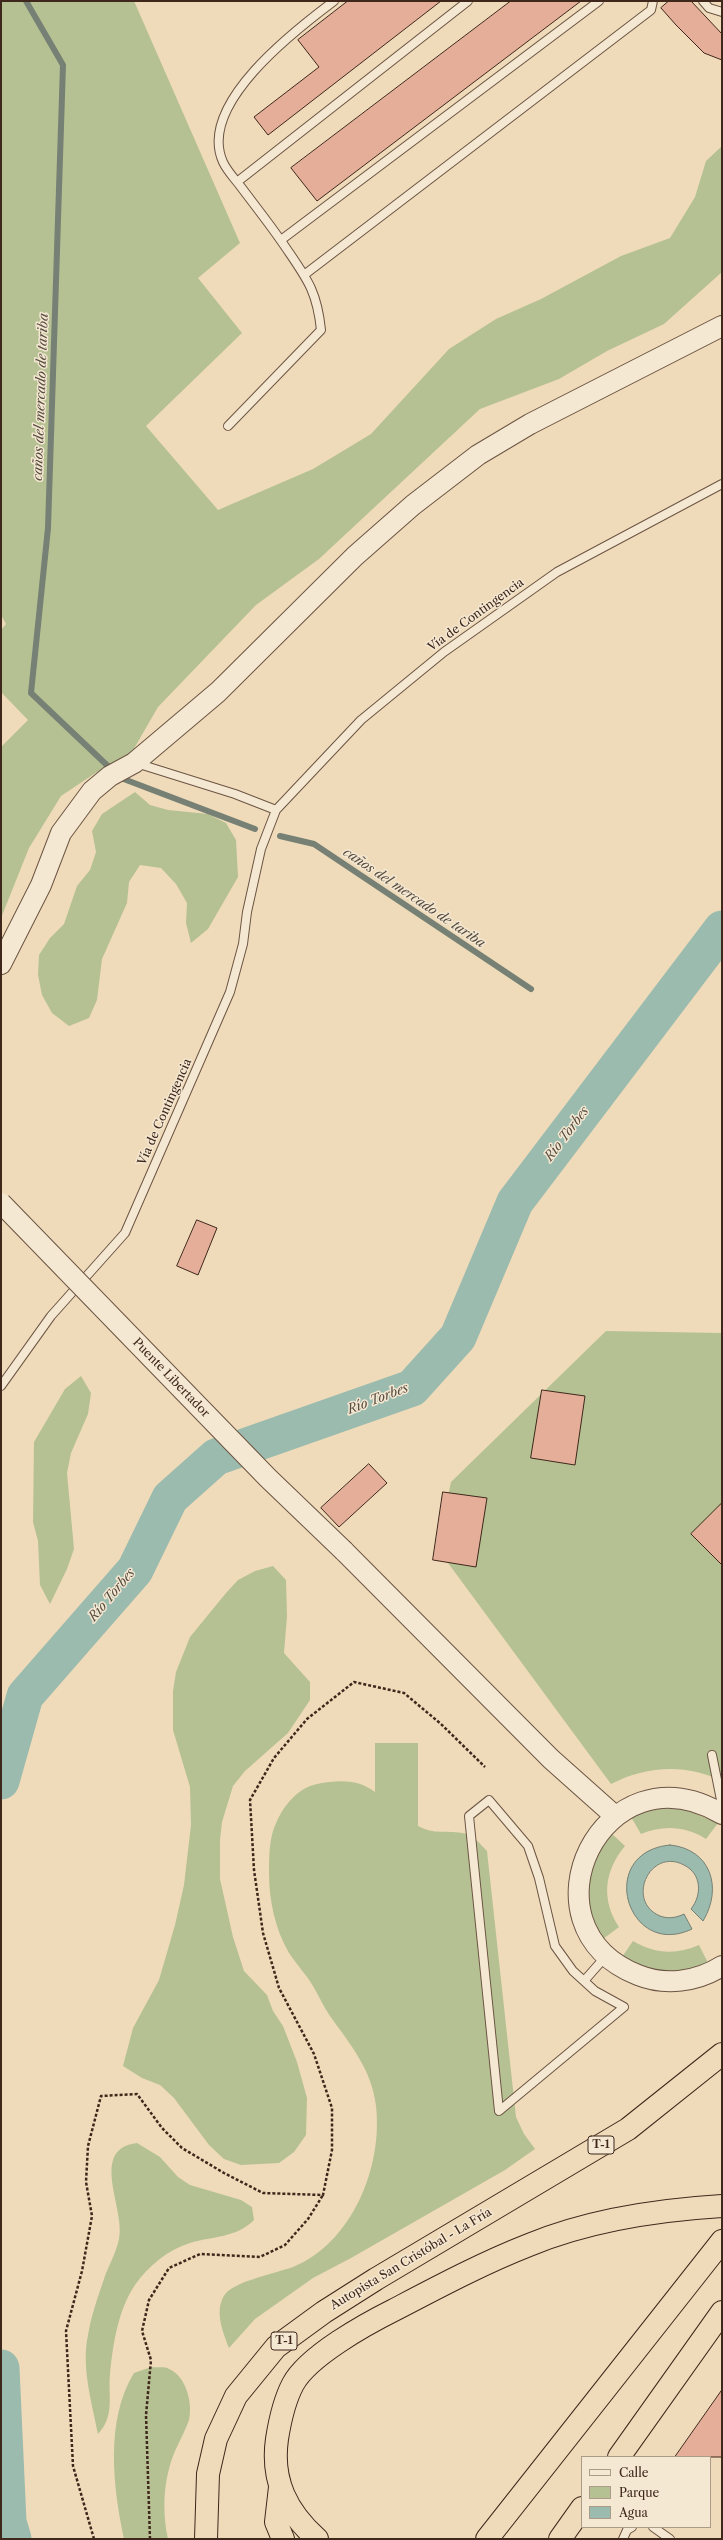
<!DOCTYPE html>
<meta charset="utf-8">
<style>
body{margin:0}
#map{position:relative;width:723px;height:2540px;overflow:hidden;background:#efdbb9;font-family:"Libre Caslon Text",serif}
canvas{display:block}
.frame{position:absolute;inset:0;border:2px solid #3f271c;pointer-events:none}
.legend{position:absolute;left:581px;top:2456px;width:130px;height:72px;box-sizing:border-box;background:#f5e8d2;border:1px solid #ac9b89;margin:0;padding:5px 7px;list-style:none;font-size:12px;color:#3f271c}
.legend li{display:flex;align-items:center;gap:8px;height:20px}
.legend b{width:20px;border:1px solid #ac9b89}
</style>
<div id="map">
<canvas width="723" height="2540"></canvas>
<div class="frame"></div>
<ul class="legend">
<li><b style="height:5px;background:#f5e8d2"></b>Calle</li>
<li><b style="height:11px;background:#b5c192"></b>Parque</li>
<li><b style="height:11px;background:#9abbae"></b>Agua</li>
</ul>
</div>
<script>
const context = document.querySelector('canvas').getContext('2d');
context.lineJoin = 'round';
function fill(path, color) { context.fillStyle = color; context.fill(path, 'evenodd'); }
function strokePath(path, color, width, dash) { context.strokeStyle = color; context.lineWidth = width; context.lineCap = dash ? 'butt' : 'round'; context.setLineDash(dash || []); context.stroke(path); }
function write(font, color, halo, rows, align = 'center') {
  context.font = font + ' "Libre Caslon Text",serif'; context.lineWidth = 3; context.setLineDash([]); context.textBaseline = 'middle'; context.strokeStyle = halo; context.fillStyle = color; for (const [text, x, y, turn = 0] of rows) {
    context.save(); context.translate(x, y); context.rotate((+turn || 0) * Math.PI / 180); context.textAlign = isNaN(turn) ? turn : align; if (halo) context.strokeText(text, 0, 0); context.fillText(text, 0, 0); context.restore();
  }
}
const green = new Path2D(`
 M1,1H134L240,243L198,278L242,333L146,426L218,510L313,469L371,434L449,349L496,319L541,299L621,256L670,238L695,197L706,161L722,146V272L664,324L607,351L559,379L480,409L319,559L256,605L158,707L132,752L94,774L61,796L29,848L1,918V747L28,720L1,692V630L6,624L1,615Z
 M135,792L150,805L168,810L208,814L226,823L236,840L238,877L208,929L191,943L186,923L187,903L176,884L161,868L140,865L129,882L127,903L102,959L97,1000L89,1018L69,1026L52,1013L42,995L38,975L39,955L50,938L64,924L77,886L90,870L96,852L92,831L102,814Z
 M606,1331L722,1333V1781C686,1763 645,1766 611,1784L437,1548L451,1482Z
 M81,1376L91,1393L88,1414L71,1453L67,1473L74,1549L67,1569L50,1604L40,1585L38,1541L33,1522L34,1442L65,1389Z
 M273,1566L286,1580L287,1616L284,1653L310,1682V1700L288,1733L245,1771L233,1786L222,1822L220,1840V1879L233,1937L244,1971L267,1995L273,2011L283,2026L297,2062L307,2098L306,2135L294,2152L279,2163L241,2165L224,2159L209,2145L174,2098L160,2085L142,2078L123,2066L133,2028L159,1980L175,1925L184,1885L191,1825L190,1787L173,1730V1691L176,1672L190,1637L226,1593L238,1580L255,1571Z
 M375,1743H418V1826C435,1835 445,1830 462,1833C473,1834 480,1844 487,1851L516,2117L524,2134L535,2149L505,2170L351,2258L313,2278L255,2319L229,2348C223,2332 213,2309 226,2293C237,2281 276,2273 293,2267C352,2243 383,2167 376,2106C372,2070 350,2044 330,2016C323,2006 319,1996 313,1986C306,1974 296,1964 289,1953C275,1929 269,1900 269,1873C269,1855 269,1837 277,1821C285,1804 298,1788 317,1784C338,1780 358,1779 375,1792Z
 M682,1808L718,1823L706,1839C685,1826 664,1825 641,1834L631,1817L656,1809Z
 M610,1832L625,1846C604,1871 601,1900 619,1927L603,1939C592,1917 581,1890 591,1865C596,1854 604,1843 610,1832Z
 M633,1941C655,1954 676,1955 699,1945L708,1963C675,1977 654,1973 622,1957Z
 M137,2143L160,2157L178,2177L190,2185L241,2200L252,2207L254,2220C236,2238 213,2236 190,2243C168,2250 148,2266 135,2285C118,2310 113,2344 110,2374C108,2397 115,2416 98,2434C92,2403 81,2367 88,2335C91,2317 97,2299 103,2282C107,2268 116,2254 119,2239C126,2209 88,2149 137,2143Z
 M151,2367C156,2368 165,2366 169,2369C186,2376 193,2403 189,2420C183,2437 173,2451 169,2469C163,2490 163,2517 168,2539H124C113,2487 105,2420 134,2373Z`);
const water = new Path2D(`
 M670,1845C711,1849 723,1888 703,1921L691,1909C702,1895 702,1874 684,1865C650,1847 625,1901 660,1916C668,1919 676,1918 684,1914L692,1929C627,1960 595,1852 670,1845Z`);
const stream = new Path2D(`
 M26,1L63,65L48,528L31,693L111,769
 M121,778L255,829
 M280,836L314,844L531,989`);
const river = new Path2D(`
 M1,1781L25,1696L135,1570L170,1498L216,1457L412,1388L458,1337L515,1202L722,929
 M1,2368L8,2522L13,2539`);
const building = new Path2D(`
 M348,1H441L268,135L254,117L319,67L298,40Z
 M511,1H581L317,201L291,168Z
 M669,1H691L722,34V60L704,53L676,25L661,8Z
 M197,1220L217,1228L198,1275L177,1266Z
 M542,1390L585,1396L575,1465L531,1458Z
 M369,1464L387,1483L339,1527L321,1508Z
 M443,1492L487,1498L476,1567L433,1560Z
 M722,1503V1565L691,1534Z
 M722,2390V2457H675Z`);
const path = new Path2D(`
 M94,2539L73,2466L66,2331L82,2271L92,2216L86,2182L88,2146L101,2096L137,2094L162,2128L182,2148L224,2173L263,2193L323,2195L332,2150V2108L314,2054L279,1988L263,1933L254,1870L250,1800L274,1758L307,1719L354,1682L404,1693L441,1724L485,1767
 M150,2539L146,2415L151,2360L142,2331L149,2300L169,2268L200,2254L260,2257L285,2245L308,2219L323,2195`);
const service = new Path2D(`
 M703,1L709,8L722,12
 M237,182L468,1
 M281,240L599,1
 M304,275L651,10L653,1
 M228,426L321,330C317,291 307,279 286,248C272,227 256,207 241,187C235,179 227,171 223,162C197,105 294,31 334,1
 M136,763L235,794L276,810
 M1,1386L51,1316L125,1233L230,992L243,944L247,912L261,849L276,810L361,720L444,652L557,572L722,484
 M712,1755L722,1805
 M489,1800L528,1846L539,1878L555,1946L573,1971L595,1991L624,2007L499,2111L469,1816Z
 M584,1981L606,1956
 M653,2527L670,2539
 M623,2539L627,2530L632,2527`);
const tertiary = new Path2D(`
 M1,964L41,885L61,833L92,791L110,776L134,763L218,692L355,556L413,505L478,455L530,424L722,326
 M344,1551L551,1759L615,1816
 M722,1814C603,1743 515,1926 638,1975C665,1986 697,1982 722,1966`);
const motorway = new Path2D(`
 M619,2457L722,2312
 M280,2487L276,2522L283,2539
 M206,2539L208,2474L216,2439L236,2396L276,2347L324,2312L376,2279L628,2129L722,2054
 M317,2539C287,2512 271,2481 277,2439C280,2420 284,2401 293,2384C308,2356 366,2324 394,2310C438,2287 483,2263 529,2245C589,2220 657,2210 722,2206
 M487,2539L722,2241
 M560,2539L582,2508`);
const tertiaryBridge = new Path2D(`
 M1,1203L268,1478L344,1551`);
const shields = [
 [601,2145,26],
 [284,2341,26]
];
const shieldNames = [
 ["T-1",601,2145],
 ["T-1",284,2341]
];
const streetNames = [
 ["Vía de Contingencia",476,615,-36],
 ["Vía de Contingencia",165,1112,-66],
 ["Puente Libertador",171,1378,46],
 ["Autopista San Cristóbal - La Fría",411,2259,-31]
];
const waterNames = [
 ["caños del mercado de tariba",41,397,-88],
 ["caños del mercado de tariba",414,898,34],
 ["Río Torbes",567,1134,-53],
 ["Río Torbes",378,1399,-21],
 ["Río Torbes",112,1595,-50]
];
fill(green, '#b5c192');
fill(water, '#9abbae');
strokePath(water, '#768074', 1);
strokePath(stream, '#768074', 6);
strokePath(river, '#9abbae', 37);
fill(building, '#e4ae99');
strokePath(building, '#3f271c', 1);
strokePath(service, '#6b5443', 10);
strokePath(tertiary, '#6b5443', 22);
strokePath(motorway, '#3f271c', 24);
strokePath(path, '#3f271c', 2.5, [3, 2]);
strokePath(service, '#f5e8d2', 8);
strokePath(tertiary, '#f5e8d2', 20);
strokePath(motorway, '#efdbb9', 22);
strokePath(tertiaryBridge, '#6b5443', 22, []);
strokePath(tertiaryBridge, '#f5e8d2', 20);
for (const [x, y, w] of shields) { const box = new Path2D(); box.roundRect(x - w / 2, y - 9, w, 18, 3); context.fillStyle = '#f5e8d2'; context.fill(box); strokePath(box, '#3f271c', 1); }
write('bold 11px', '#3f271c', null, shieldNames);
write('12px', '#3f271c', '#f5e8d2', streetNames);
write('italic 13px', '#564c40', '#f5e8d2', waterNames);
</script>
